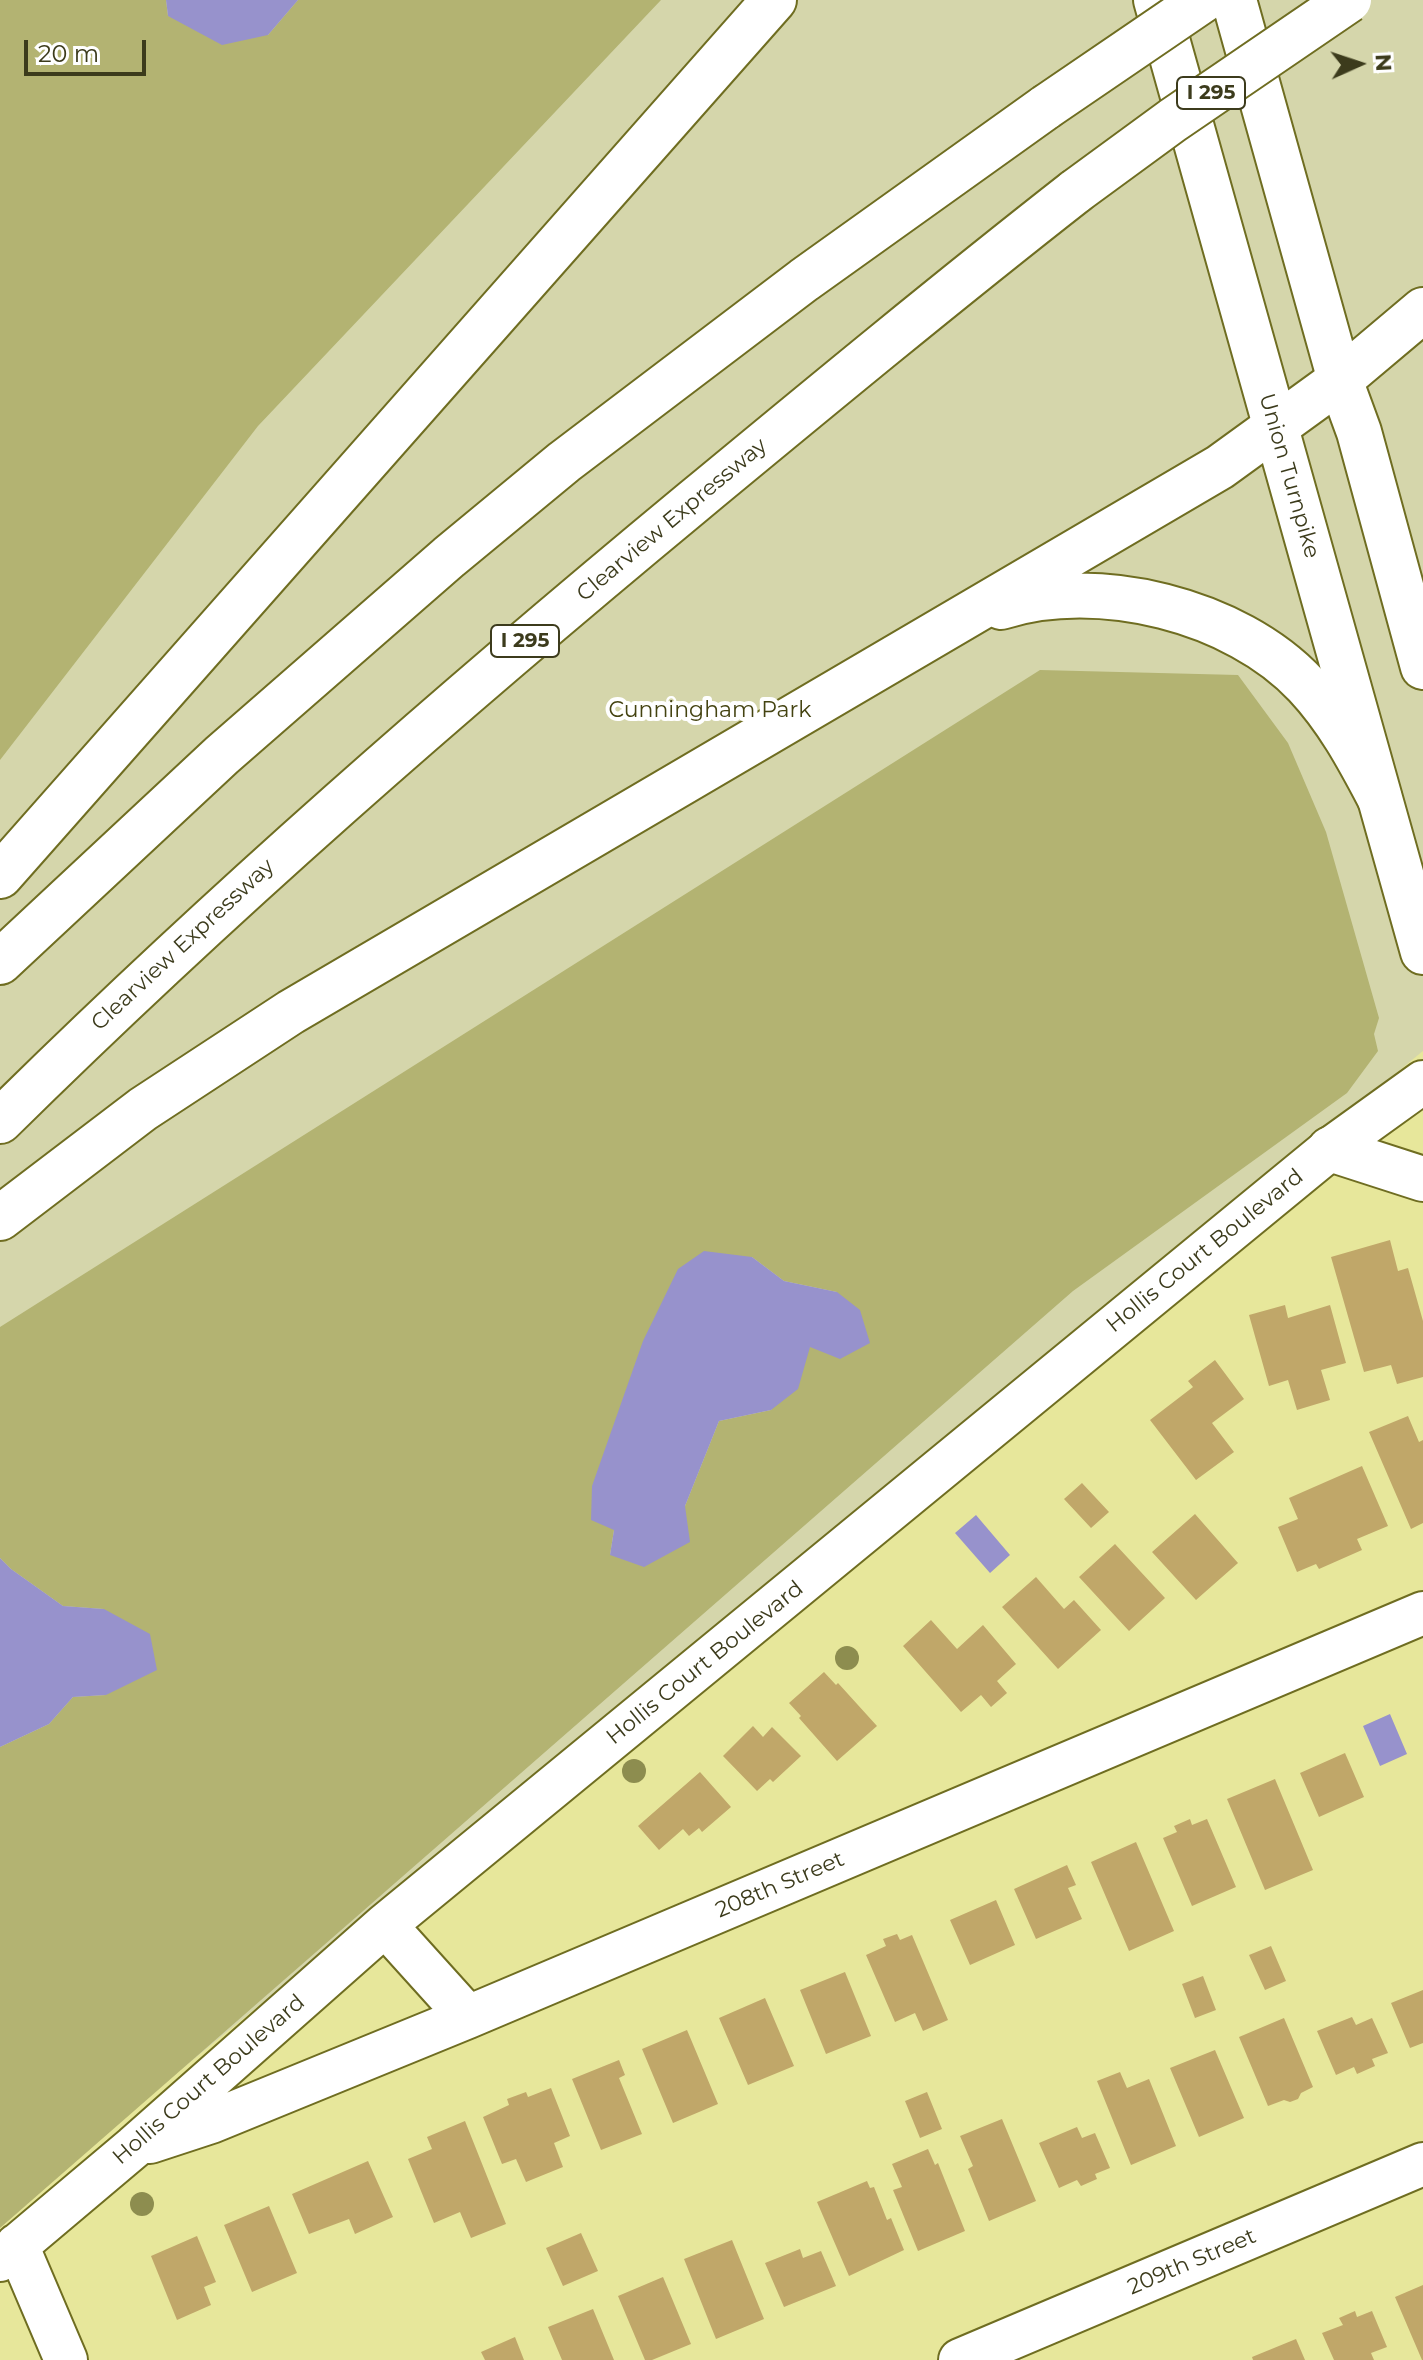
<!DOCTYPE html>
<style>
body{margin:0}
#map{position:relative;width:1423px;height:2360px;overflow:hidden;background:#e7e79b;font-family:Montserrat,sans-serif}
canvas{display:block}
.north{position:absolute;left:1319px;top:24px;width:80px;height:80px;-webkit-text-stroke:6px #fff;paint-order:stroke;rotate:87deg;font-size:22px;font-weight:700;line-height:32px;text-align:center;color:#3c3b1c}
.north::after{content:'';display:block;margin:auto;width:28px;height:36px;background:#3c3b1c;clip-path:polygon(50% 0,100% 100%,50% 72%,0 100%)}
.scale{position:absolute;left:24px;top:40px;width:122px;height:36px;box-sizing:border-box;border:4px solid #3c3b1c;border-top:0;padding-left:10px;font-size:24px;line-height:28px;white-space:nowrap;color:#3c3b1c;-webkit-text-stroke:6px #fff;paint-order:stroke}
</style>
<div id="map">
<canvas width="1423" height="2360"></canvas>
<div class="north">N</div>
<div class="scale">20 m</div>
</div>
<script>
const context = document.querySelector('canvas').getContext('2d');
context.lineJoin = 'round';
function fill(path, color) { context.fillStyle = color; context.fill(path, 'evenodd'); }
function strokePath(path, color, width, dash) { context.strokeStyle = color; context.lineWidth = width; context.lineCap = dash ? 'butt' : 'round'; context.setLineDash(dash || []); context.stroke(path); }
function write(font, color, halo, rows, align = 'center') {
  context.font = font + ' Montserrat,sans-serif'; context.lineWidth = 8; context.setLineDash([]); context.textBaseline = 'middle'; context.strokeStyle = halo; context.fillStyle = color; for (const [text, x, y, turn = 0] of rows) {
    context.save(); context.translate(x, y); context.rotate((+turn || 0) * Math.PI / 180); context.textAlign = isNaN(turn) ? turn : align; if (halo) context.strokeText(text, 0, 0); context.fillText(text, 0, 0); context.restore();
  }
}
const green = new Path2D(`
 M0,0H1423V1051L0,2218Z`);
const forest = new Path2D(`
 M0,0H166L168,16L268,35L298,0H661L258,426L0,760Z
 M1040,670L1238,675L1288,743L1326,832L1379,1018L1374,1034L1378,1051L1347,1093L1073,1291L0,2228V1747L49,1724L73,1697L106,1695L104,1609L63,1606L11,1569L0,1558V1327ZM752,1257L784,1281L837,1292L810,1346L771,1410L719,1421L685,1506L610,1555L614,1530Z`);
const water = new Path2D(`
 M166,0H298L268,35L222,45L168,16Z
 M704,1251L752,1257L784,1281L837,1292L860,1310L870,1343L840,1359L810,1347L798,1389L771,1410L719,1421L685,1506L690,1542L644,1567L610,1555L614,1530L591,1520L592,1486L643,1341L678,1269Z
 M976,1515L1010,1555L990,1573L955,1533Z
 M0,1558L11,1569L63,1606L104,1609L150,1634L157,1670L106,1695L73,1697L49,1724L0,1747Z
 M1390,1714L1407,1754L1380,1766L1363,1726Z`);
const building = new Path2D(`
 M1390,1240L1398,1271L1408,1268L1423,1321V1377L1397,1384L1391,1365L1364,1372L1331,1257Z
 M1285,1305L1288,1318L1330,1305L1346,1363L1321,1370L1330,1400L1297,1410L1288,1380L1269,1386L1249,1315Z
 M1215,1360L1244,1399L1212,1423L1234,1452L1196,1480L1150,1420L1193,1387L1188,1381Z
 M1408,1416L1419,1442L1423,1440V1523L1411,1529L1369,1432Z
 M1362,1466L1388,1526L1357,1539L1362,1550L1319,1569L1316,1564L1297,1572L1278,1527L1298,1519L1289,1498Z
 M1082,1483L1109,1512L1091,1528L1064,1499Z
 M1195,1514L1238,1563L1196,1600L1152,1552Z
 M1115,1544L1165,1598L1129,1631L1079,1577Z
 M1036,1577L1064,1609L1074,1600L1101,1630L1058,1669L1002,1607Z
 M931,1620L957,1649L983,1625L1016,1664L997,1681L1007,1693L991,1707L981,1695L961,1712L903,1646Z
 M824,1672L836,1685L838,1683L877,1726L837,1761L799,1718L801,1716L789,1703Z
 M753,1726L763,1737L772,1727L801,1756L773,1782L770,1779L757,1791L723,1756Z
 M1345,1753L1364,1797L1319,1817L1300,1773Z
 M700,1772L731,1807L702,1832L699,1828L689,1836L683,1829L659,1850L638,1826Z
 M1275,1779L1313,1870L1265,1890L1227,1799Z
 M1190,1819L1192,1825L1207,1819L1236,1887L1192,1906L1163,1838L1177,1832L1174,1826Z
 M1136,1842L1174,1931L1129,1951L1091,1862Z
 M1067,1865L1076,1885L1068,1888L1082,1919L1036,1939L1014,1889Z
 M996,1900L1015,1945L970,1965L950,1920Z
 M897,1934L900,1940L912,1935L948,2020L923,2031L915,2013L895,2022L866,1955L886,1946L883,1939Z
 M1271,1946L1286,1981L1265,1990L1249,1955Z
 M845,1972L871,2036L826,2054L800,1990Z
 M1203,1976L1216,2010L1195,2018L1182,1984Z
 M1423,1990V2043L1410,2048L1391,2003Z
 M765,1998L794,2066L748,2085L719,2018Z
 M1352,2017L1356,2025L1372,2018L1388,2053L1372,2059L1375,2066L1357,2074L1354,2067L1336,2075L1317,2031Z
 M1284,2018L1313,2087L1301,2093L1298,2099L1290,2102L1284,2100L1268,2106L1239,2037Z
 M687,2030L718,2104L673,2123L642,2049Z
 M1215,2050L1244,2118L1199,2137L1170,2068Z
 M619,2060L625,2075L619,2078L642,2134L601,2150L572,2079Z
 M1120,2072L1127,2088L1149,2079L1176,2146L1131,2165L1097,2081Z
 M551,2088L570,2136L554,2143L563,2167L526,2182L516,2159L502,2164L483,2117L509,2105L507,2099L526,2092L528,2097Z
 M927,2092L942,2129L920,2138L905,2101Z
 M1002,2119L1036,2201L989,2221L968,2169L973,2166L960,2136Z
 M465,2121L506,2224L471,2238L460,2212L434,2223L408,2159L432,2149L427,2137Z
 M1077,2127L1082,2138L1095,2133L1110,2168L1095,2174L1097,2179L1081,2186L1077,2180L1059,2188L1039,2143Z
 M928,2149L935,2165L938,2163L965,2231L918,2251L893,2190L902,2187L892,2164Z
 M368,2161L393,2217L355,2234L349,2219L309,2234L292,2194Z
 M867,2181L870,2188L874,2187L887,2220L891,2218L904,2250L849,2276L817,2202Z
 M269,2206L297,2273L252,2292L224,2225Z
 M581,2233L598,2271L563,2286L546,2248Z
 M197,2236L216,2282L204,2287L211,2305L177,2320L151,2256Z
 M732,2240L764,2319L716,2339L684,2259Z
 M800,2249L803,2258L821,2251L836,2286L784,2307L765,2263Z
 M663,2277L691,2344L652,2360H645L618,2296Z
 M1423,2285V2360H1422L1395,2297Z
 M593,2309L614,2360H562L548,2327Z
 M1355,2311L1357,2317L1372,2311L1387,2347L1371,2353L1374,2360H1334L1322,2333L1343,2325L1339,2318Z
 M515,2337L524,2360H485L481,2352Z
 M1296,2339L1305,2360H1253L1252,2357Z`);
const minor = new Path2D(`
 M385,1925L468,2017
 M150,2142L211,2122L468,2017L1423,1613
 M17,2245L66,2360
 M0,2260L134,2147L385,1925L1330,1149L1423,1082
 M960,2360L1423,2164`);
const major = new Path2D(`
 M1156,0L1423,952
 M1234,0L1340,380L1359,432L1423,667
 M1330,1149L1423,1179`);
const highway = new Path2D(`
 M1001,607C1098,576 1236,610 1306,685C1337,718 1358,757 1379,797
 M0,876L774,0
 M0,962L222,755L449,557L564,462L804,280L1046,107
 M0,1121C221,903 454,700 693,502C820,397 947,292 1076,191
 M0,1218L143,1109L291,1012L1220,467L1340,380L1423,310`);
const highwayBridge = new Path2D(`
 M1046,107L1203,0
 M1076,191L1173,120L1349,0`);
const trees = [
 [847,1658],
 [634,1771],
 [142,2204]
];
const shields = [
 [1211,93,68],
 [525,641,68]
];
const shieldNames = [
 ["I 295",1211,93],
 ["I 295",525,641]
];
const streetNames = [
 ["Union Turnpike",1289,476,74],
 ["Clearview Expressway",672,520,-40],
 ["Clearview Expressway",183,945,-43],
 ["Hollis Court Boulevard",1205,1251,-39],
 ["Hollis Court Boulevard",705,1663,-39],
 ["208th Street",780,1885,-23],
 ["Hollis Court Boulevard",209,2080,-41],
 ["209th Street",1192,2262,-23]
];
const parkNames = [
 ["Cunningham Park",710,711]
];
fill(green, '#d5d6ab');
fill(forest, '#b3b372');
fill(water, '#9792cc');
fill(building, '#c0a769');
strokePath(minor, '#6f6d21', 46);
strokePath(major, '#6f6d21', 48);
strokePath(highway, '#6f6d21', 48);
strokePath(minor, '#fff', 42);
strokePath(major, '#fff', 44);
strokePath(highway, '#fff', 44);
strokePath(highwayBridge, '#6f6d21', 48, []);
strokePath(highwayBridge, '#fff', 44);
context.fillStyle = '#8d8d4f';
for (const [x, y] of trees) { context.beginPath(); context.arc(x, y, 12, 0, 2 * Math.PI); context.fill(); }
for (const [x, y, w] of shields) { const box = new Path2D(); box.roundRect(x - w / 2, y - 16, w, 32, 6); context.fillStyle = '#fff'; context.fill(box); strokePath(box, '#3c3b1c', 2); }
write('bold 20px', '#3c3b1c', null, shieldNames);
write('22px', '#3c3b1c', '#fff', streetNames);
write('22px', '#444311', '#fff', parkNames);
</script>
